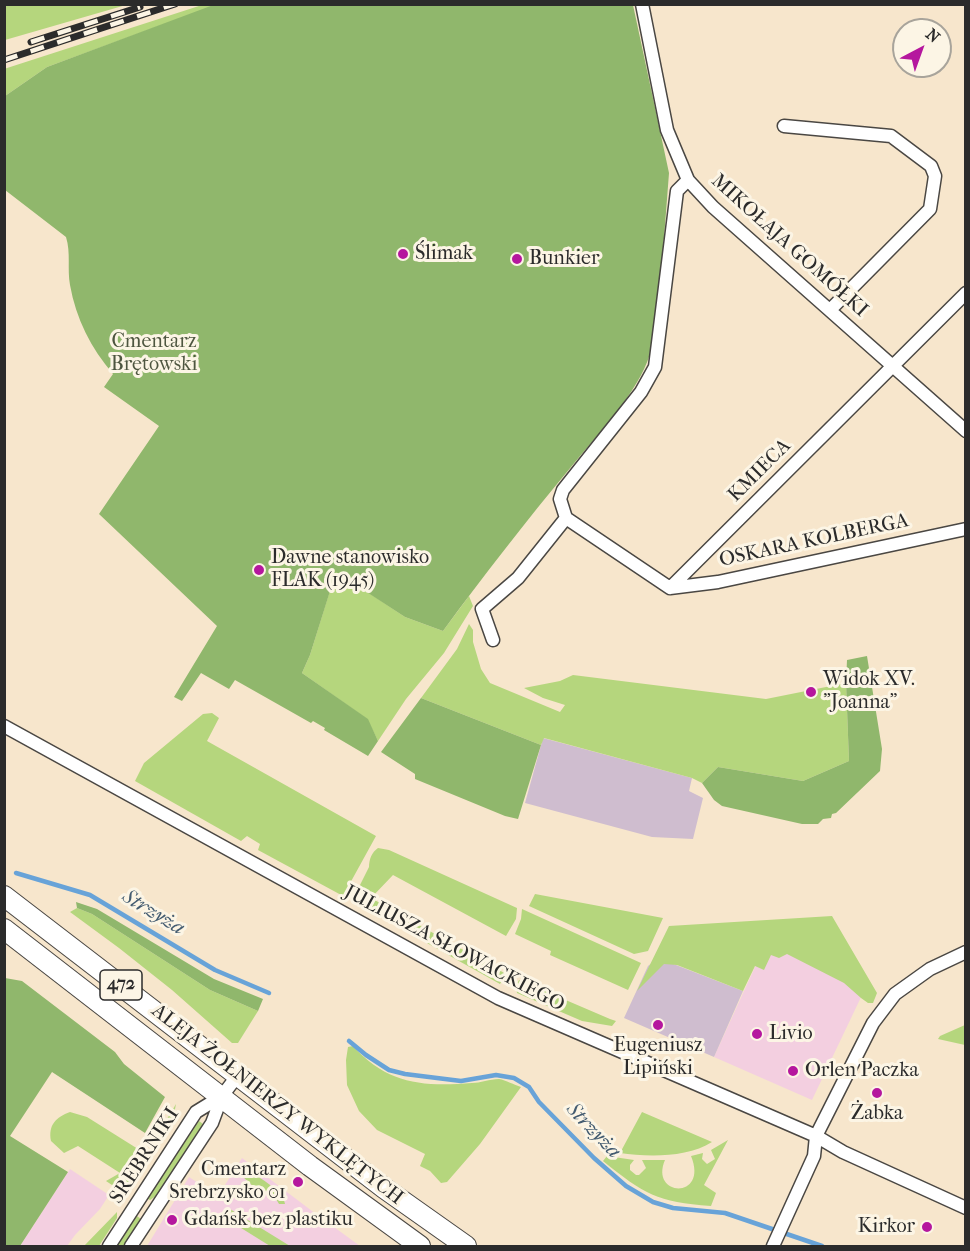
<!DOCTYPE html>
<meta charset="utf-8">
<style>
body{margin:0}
#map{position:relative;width:970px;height:1251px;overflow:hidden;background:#f7e6cc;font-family:"IM FELL French Canon",serif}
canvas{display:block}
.frame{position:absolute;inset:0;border:6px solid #2b2b2b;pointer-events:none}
.north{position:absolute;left:892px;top:18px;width:60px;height:60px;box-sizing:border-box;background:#fcf5e5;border:2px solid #a8a49b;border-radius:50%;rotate:41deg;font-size:16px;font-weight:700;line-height:24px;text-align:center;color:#2b2b2b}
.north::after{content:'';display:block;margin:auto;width:21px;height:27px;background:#b5179e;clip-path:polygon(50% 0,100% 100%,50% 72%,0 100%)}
</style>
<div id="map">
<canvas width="970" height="1251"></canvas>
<div class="frame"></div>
<div class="north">N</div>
</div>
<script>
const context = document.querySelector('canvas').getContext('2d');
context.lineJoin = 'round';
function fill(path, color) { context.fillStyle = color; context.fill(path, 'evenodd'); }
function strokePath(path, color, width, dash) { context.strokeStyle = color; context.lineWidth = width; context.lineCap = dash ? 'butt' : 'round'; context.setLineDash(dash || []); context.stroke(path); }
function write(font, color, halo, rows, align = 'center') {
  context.font = font + ' "IM FELL French Canon",serif'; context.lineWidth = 6; context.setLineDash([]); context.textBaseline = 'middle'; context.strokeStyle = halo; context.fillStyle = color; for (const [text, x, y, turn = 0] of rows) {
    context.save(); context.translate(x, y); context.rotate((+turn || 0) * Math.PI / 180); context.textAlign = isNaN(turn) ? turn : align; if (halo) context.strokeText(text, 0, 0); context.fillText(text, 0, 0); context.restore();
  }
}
const built = new Path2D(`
 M795,942L863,993L812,1100L714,1057L760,956Z
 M242,1158L312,1211L360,1246H147L189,1177L218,1196Z
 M70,1169L109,1195L100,1209L75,1235L67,1246H20Z`);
const industrial = new Path2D(`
 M543,738L692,778L689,791L703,798L693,839L652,837L525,803Z
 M658,958L743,991L714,1057L624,1018L648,966Z`);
const green = new Path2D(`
 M5,4H126V5L5,40Z
 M202,5H216L47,67L5,96L4,69Z
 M336,571L405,617L443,631L469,596L473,606L444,653L406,699L378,741L367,719L302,673L310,655Z
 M469,624L473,630V642L481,669L490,683L560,712L565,705L543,698L524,688L560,681L573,675L766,699L846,683L849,761L803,781L718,767L702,783L692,778L544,738L541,745L421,698L457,649Z
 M212,713L219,718L207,741L376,836L343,896L258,850L260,844L247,836L241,841L135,781L144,763L203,714Z
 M378,848L389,850L517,908L516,919L506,936L393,875L371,898L506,974L500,984L352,901L369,867C369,859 372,852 378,848Z
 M535,894L663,918L648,951L634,954L529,906Z
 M77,908L92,914L210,990L258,1011L238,1043H232L172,990L119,948L70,912Z
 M522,909L641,963L628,990L550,955L551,951L515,934L521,919Z
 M832,916L877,993L873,1003H868L861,998L844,983L787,954L779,958L771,955L764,970L755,966L743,991L677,965L664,964L637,991L669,926Z
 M519,980L610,1019L616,1021L612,1026L582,1021L517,993L516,986Z
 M965,1025V1045L938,1039L940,1036Z
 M353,1046C387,1084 423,1087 472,1083C480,1083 490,1079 499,1079C506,1080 514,1085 521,1087L480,1144L447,1182L441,1183L430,1171L420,1166L425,1154L377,1130L359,1111L347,1085L346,1060L348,1047Z
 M176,1104L174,1114L155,1145L148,1142L161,1129Z
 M70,1112L87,1117L138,1149L115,1187L106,1181L120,1173L78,1146L64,1153L51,1141C48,1125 56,1117 70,1112Z
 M642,1112L712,1142C687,1158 647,1157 620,1153Z
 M199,1121L203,1124L156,1196L150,1200L148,1199L149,1195Z
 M728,1140L704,1185L716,1193L711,1206C657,1202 644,1194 603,1161L607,1156L634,1160L630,1165V1170L636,1175H639L646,1168L642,1160H665C649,1197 709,1200 691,1156L703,1153L702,1159L707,1164L715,1159L711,1150Z
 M140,1154L146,1159L124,1192L119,1189Z
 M247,1172C259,1175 284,1193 285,1204H279L272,1192L257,1190L242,1176Z
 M230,1209L290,1246H270L225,1218Z
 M117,1212V1218L99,1246H84Z
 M137,1216L141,1219L123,1246H116Z`);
const forest = new Path2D(`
 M216,4L633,5L669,173L663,251L650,354C638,393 597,435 571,467C527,520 484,575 443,631L405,617L336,572L310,655L302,673L368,719L378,741L368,756L324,730L325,728L313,721L311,723L235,680L229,689L201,673L182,701L174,697L217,626L99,514L159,426L104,387L113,374C91,348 76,319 70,285C67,269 71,253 66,237L5,190V96L47,67Z
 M867,656L882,749L880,771L836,813L832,814L831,818L823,819L818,824H802L722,806L714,800L702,783L718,767L803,781L849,761L846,683L847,660Z
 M421,698L541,745L518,819L505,816L415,779V774L381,752Z
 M76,902L97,909L214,979L263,999L258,1011L210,990L92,914L77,908Z
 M5,978L22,981L115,1052L124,1064L165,1097L145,1133L52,1072L10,1136L68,1172L20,1246H5Z`);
const stream = new Path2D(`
 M16,873L90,895L215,970L269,993
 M349,1041L366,1055L389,1070L405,1074L461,1081L496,1075L514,1078L529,1087L539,1102L594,1158L626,1186L653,1202L673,1208L725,1213L822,1246`);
const street = new Path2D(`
 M642,4L667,130L688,180L713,207L966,431
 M784,126L891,136L931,166L935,176L930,209L830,310
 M566,518L670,588L966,293
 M670,588L718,582L966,529
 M493,640L482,609L518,578L566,518L560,499L563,490L641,392L655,367L677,191L688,180
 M4,726L498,998L816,1136L843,1152L966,1208
 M109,1246L196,1112L222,1096
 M131,1246L212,1123L222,1096L238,1075
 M773,1246L814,1156L816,1136L873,1023L895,994L930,969L966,952`);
const primary = new Path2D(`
 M4,896L384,1188L466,1246
 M4,929L310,1166L420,1246`);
const rail = new Path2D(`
 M31,42L140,7
 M4,60L175,4`);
const markers = [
 [403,254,6,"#b5179e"],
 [517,259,6,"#b5179e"],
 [259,570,6,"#b5179e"],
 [811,692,6,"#b5179e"],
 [658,1025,6,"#b5179e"],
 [757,1034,6,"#b5179e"],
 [793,1071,6,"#b5179e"],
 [877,1093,6,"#b5179e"],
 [298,1182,6,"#b5179e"],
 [172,1220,6,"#b5179e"],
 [927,1227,6,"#b5179e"]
];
const shields = [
 [121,985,42]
];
const shieldNames = [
 ["472",121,985]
];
const streetNames = [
 ["MIKOŁAJA GOMÓŁKI",789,246,42],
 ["KMIECA",760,471,-45],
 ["OSKARA KOLBERGA",814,541,-12],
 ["JULIUSZA SŁOWACKIEGO",454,949,28],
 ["ALEJA ŻOŁNIERZY WYKLĘTYCH",277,1105,38],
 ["SREBRNIKI",145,1156,-57]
];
const poiNames = [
 ["Ślimak",415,254],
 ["Bunkier",529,259],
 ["Dawne stanowisko",271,558],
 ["FLAK (1945)",271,581],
 ["Widok XV.",823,680],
 ["\"Joanna\"",823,703],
 ["Livio",769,1034],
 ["Eugeniusz",658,1046,"center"],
 ["Lipiński",658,1069,"center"],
 ["Orlen Paczka",805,1071],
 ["Żabka",877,1114,"center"],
 ["Cmentarz",286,1170,"right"],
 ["Srebrzysko 01",286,1193,"right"],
 ["Gdańsk bez plastiku",184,1220],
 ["Kirkor",915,1227,"right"]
];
const parkNames = [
 ["Cmentarz",154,342],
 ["Brętowski",154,365]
];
const waterNames = [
 ["Strzyża",153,913,31],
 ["Strzyża",593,1131,46]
];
fill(built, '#f3cfe0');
fill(industrial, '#cfbdcf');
fill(green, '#b5d67d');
fill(forest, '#90b76c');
strokePath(stream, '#68a3d8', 4.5);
strokePath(street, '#4a4743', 15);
strokePath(primary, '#4a4743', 22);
strokePath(street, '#fff', 12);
strokePath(primary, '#fff', 20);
strokePath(rail, '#2b2b2b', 7);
strokePath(rail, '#fcf5e5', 4.5, [14]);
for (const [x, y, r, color] of markers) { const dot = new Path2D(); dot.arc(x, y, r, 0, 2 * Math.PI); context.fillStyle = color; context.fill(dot); strokePath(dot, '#fcf5e5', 2); }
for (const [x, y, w] of shields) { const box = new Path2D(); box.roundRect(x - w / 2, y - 15, w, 30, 4.5); context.fillStyle = '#fcf5e5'; context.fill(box); strokePath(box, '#2b2b2b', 1.5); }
write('bold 18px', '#2b2b2b', null, shieldNames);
write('20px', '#2b2b2b', '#fcf5e5', streetNames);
write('20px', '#2b2b2b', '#fcf5e5', poiNames, 'left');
write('20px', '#4e5640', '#fcf5e5', parkNames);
write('italic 21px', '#435b70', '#fcf5e5', waterNames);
</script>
